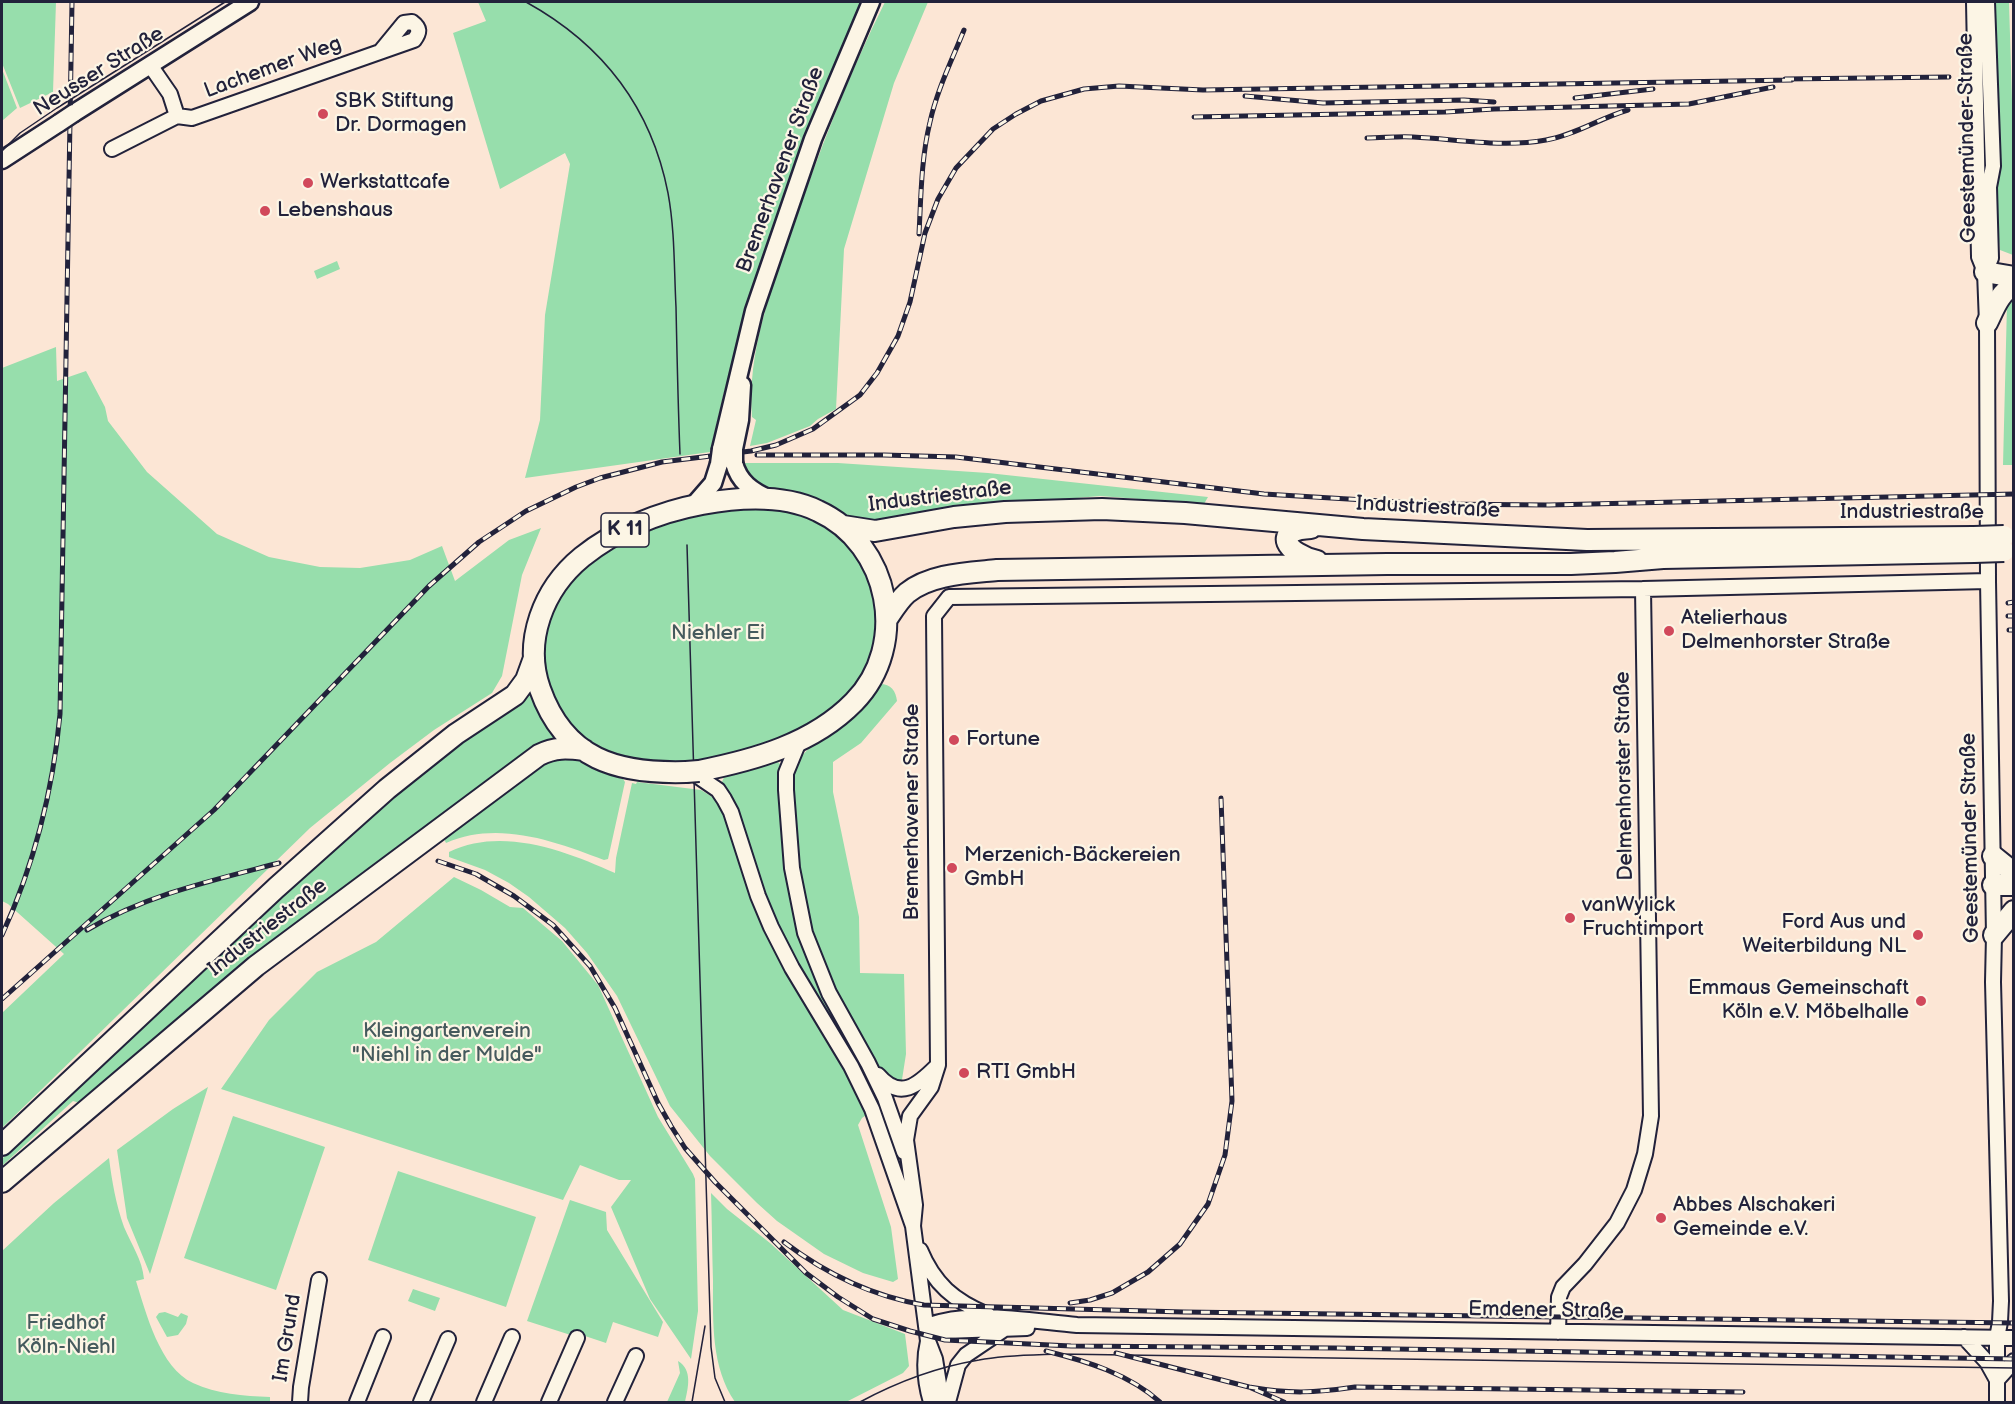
<!DOCTYPE html>
<meta charset="utf-8">
<style>
body{margin:0}
#map{position:relative;width:2015px;height:1404px;overflow:hidden;background:#fce6d5;font-family:"Balsamiq Sans",sans-serif}
canvas{display:block}
.frame{position:absolute;inset:0;border:3px solid #22223b;pointer-events:none}
</style>
<div id="map">
<canvas width="2015" height="1404"></canvas>
<div class="frame"></div>
</div>
<script>
const context = document.querySelector('canvas').getContext('2d');
context.lineJoin = 'round';
function fill(path, color) { context.fillStyle = color; context.fill(path, 'evenodd'); }
function strokePath(path, color, width, dash) { context.strokeStyle = color; context.lineWidth = width; context.lineCap = dash ? 'butt' : 'round'; context.setLineDash(dash || []); context.stroke(path); }
function write(font, color, halo, rows, align = 'center') {
  context.font = font + ' "Balsamiq Sans",sans-serif'; context.lineWidth = 4.5; context.setLineDash([]); context.textBaseline = 'middle'; context.strokeStyle = halo; context.fillStyle = color; for (const [text, x, y, turn = 0] of rows) {
    context.save(); context.translate(x, y); context.rotate((+turn || 0) * Math.PI / 180); context.textAlign = isNaN(turn) ? turn : align; if (halo) context.strokeText(text, 0, 0); context.fillText(text, 0, 0); context.restore();
  }
}
const green = new Path2D(`
 M2,2H56L53,92L20,108L2,63Z
 M478,2H867L742,329L724,392L710,452L525,478L540,420L545,315L570,164L565,153L500,189L453,33L486,21Z
 M885,2H928L894,83L844,249L836,409L818,419L810,426L767,443L750,446L756,420L752,417C747,351 771,291 792,230C819,152 848,76 885,2Z
 M1991,2H2009L2013,134V255L2000,250L1994,192Z
 M2,69L17,108L2,121Z
 M337,261L340,269L317,279L314,271Z
 M2013,298V465H2003L2007,304Z
 M56,347L57,381L86,371L105,407L108,421L147,472L217,534L269,557L320,567L360,568L410,560L442,546L455,581L509,540L541,528L522,575L502,676L492,693L434,730L390,763L310,828L2,1128V1013L64,954L8,904L2,901V368Z
 M741,463H838L988,473L1208,497L1204,504L1100,496L1006,504L885,523L854,519L809,496L762,486L751,480Z
 M759,505L814,515L861,553L880,600L875,657L843,705L767,749L684,764L613,760L586,745L551,701L540,644L556,595L610,544L681,515Z
 M880,684C891,684 896,691 897,701L861,743L833,762V792L859,917L860,973L904,974L906,1054L901,1086L880,1073L839,1002L814,946L799,875L794,822L792,774L797,761L812,745L854,717Z
 M530,693L540,716L554,737V742L326,905L262,948V953L105,1083L80,1103L73,1101L2,1166V1159L31,1130L386,798L525,694Z
 M547,758H575L601,772L623,779L625,782L608,859L604,860C555,841 497,820 446,843L443,837Z
 M778,762L781,765C775,806 787,848 794,888C800,918 803,949 815,977C834,1021 863,1059 882,1103L879,1105L861,1068L807,984L767,905L722,782L724,777Z
 M637,782L701,790L714,798L719,806L721,805L751,891L839,1056L868,1114L862,1118L858,1125L891,1227L898,1279L893,1282L863,1273L824,1254L777,1221L757,1203L710,1156L670,1106L617,996L587,953L565,928L529,897L509,883L485,870L449,857V852C502,826 566,851 615,873L616,858L632,783L636,784Z
 M454,877L481,890L510,907L523,908L562,941L598,985L658,1117L693,1174L695,1179L698,1311L691,1359L650,1299L611,1207L631,1180H619L580,1165L563,1200L221,1089L269,1020L317,972L376,942Z
 M208,1087L150,1274L127,1218L117,1150L173,1109Z
 M233,1116L325,1147L276,1290L184,1258Z
 M109,1158C112,1182 116,1204 124,1227C132,1246 142,1259 144,1279L136,1281C146,1313 160,1368 193,1383C217,1394 243,1396 270,1397V1402H2V1251L54,1203Z
 M398,1171L536,1217L506,1307L368,1260Z
 M711,1193L727,1209L770,1243L843,1310L905,1334L909,1366L903,1373L846,1402H735C711,1367 713,1322 713,1281C712,1252 712,1222 711,1193Z
 M570,1200L606,1212L607,1230L663,1322L658,1337L613,1322L606,1343L582,1335L580,1338L527,1321Z
 M413,1289L440,1298L435,1311L408,1301Z
 M165,1312L178,1317L181,1313L188,1316L186,1324L178,1335L167,1337L156,1317L159,1313Z
 M678,1361C693,1370 688,1388 685,1402H667L680,1373Z`);
const minor = new Path2D(`
 M1974,2L1979,257L1985,272L1987,323L1988,581L1994,935L1993,982L2001,1301L2000,1322L1997,1338V1402
 M177,116L192,118L414,40C420,32 420,28 412,22L404,23L381,51
 M112,149L177,116L170,94L150,65
 M1985,272L1991,258L1989,187L1993,166L1987,2
 M800,739L786,773V790L792,868L805,933L829,993L868,1063L885,1098L904,1152
 M699,777L718,790L724,799L731,812L758,896L771,927L792,968L851,1066L872,1109L913,1226L928,1341C923,1362 925,1382 931,1402
 M878,1075C900,1101 918,1085 936,1067
 M913,1226L915,1205L906,1140L910,1116L931,1087L938,1065L934,616L949,597L1643,589L1988,581
 M920,1250C934,1284 954,1301 988,1315
 M926,1326C971,1309 1030,1321 1077,1325L2014,1338
 M926,1326L944,1331L1027,1328
 M1558,1332L1559,1297L1563,1287L1585,1264L1617,1223L1634,1190L1645,1154L1651,1116L1643,589
 M1964,1337L1987,1362L1997,1380L2014,1361
 M928,1341L935,1359L942,1402
 M300,1402L301,1387L319,1280
 M357,1402L383,1337
 M421,1402L448,1339
 M484,1402L512,1337
 M549,1402L577,1338
 M615,1402L636,1356
 M948,1402L958,1365L966,1355L1003,1330`);
const major = new Path2D(`
 M74,113L250,2
 M2,160L59,123
 M721,449L754,311L813,139L871,2
 M734,449L740,420L742,385
 M734,463C739,482 752,491 770,499
 M693,506L713,483L719,464`);
const highway = new Path2D(`
 M1985,272L2014,277
 M1987,323C1994,309 1999,293 2014,285
 M843,526L875,531L954,517L1005,512L1102,509L1185,513L1363,529L1587,540L1974,537
 M1311,528C1270,530 1287,554 1317,561
 M887,619C893,610 899,600 907,593C930,574 968,573 997,570L1387,564H1571L1615,562L1663,558L1974,552
 M686,772C618,774 565,760 540,689C523,641 543,589 582,557C616,530 659,512 702,504C740,497 783,494 818,511C890,544 910,645 854,702C813,744 754,760 699,771
 M1993,856L2014,873
 M1993,885H2014
 M1994,935L2014,911
 M2,1145L276,888L387,789L456,734L515,695L526,680L534,658
 M2,1182L256,966L539,755C555,747 567,748 584,750`);
const tram = new Path2D(`
 M526,2C602,44 651,106 668,193C675,231 674,269 676,307C677,356 678,405 680,454
 M2,151L20,133L57,108L225,2
 M687,545L711,1347L715,1378L725,1402
 M692,1402L705,1326
 M860,1402C897,1382 937,1367 979,1360C1004,1355 1032,1355 1058,1354L2014,1368`);
const rail = new Path2D(`
 M1785,79L1949,77
 M1245,96L1323,103L1464,100L1494,102
 M1575,98L1653,89
 M1194,117L1445,112L1494,109L1689,104L1773,87
 M1367,138C1382,138 1398,136 1413,137C1457,139 1502,148 1546,140C1575,135 1600,118 1628,110
 M919,234C921,197 921,159 930,122C937,90 952,60 964,30
 M757,455H884L956,457L1264,494L1432,504L1549,505L2014,494
 M2008,603L2014,602
 M2008,616H2014
 M2009,630H2014
 M438,861L476,874L514,896L553,925L590,966L615,1008L658,1103L671,1126L685,1148L715,1182L806,1273L838,1297L873,1319L910,1331L945,1340L1071,1346L1334,1348L2014,1359
 M87,930C146,895 214,880 279,863
 M2,935C34,865 53,791 60,714L72,2
 M2,999L214,810L429,586L479,542L526,511L576,487L600,478L662,462L751,451L776,445L813,429L860,395L877,373L898,336L910,302L925,233L938,199L956,168L993,129L1016,114L1041,101L1084,89L1119,86L1203,90L1792,80
 M784,1242C826,1274 872,1296 924,1305L1184,1312L2014,1323
 M1070,1303L1090,1300L1112,1293L1148,1272L1180,1244L1208,1204L1225,1155L1232,1101L1221,798
 M1046,1351C1086,1361 1129,1374 1160,1402
 M1116,1353L1249,1387L1284,1402
 M1249,1387C1290,1394 1314,1393 1355,1387L1743,1392`);
const majorBridge = new Path2D(`
 M59,123L74,113
 M734,463V449
 M719,464L721,449`);
const highwayBridge = new Path2D(`
 M1974,537L2004,536
 M1974,552L2004,551
 M686,772L699,771`);
const markers = [
 [323,114,6,"#d1495b"],
 [308,183,6,"#d1495b"],
 [265,211,6,"#d1495b"],
 [1669,631,6,"#d1495b"],
 [954,740,6,"#d1495b"],
 [952,868,6,"#d1495b"],
 [1570,918,6,"#d1495b"],
 [1918,935,6,"#d1495b"],
 [1921,1001,6,"#d1495b"],
 [964,1073,6,"#d1495b"],
 [1661,1218,6,"#d1495b"]
];
const shields = [
 [625,530,48]
];
const shieldNames = [
 ["K 11",625,530]
];
const streetNames = [
 ["Lachemer Weg",273,68,-20],
 ["Neusser Straße",99,72,-32],
 ["Geestemünder Straße",1968,138,-91],
 ["Bremerhavener Straße",781,170,-70],
 ["Industriestraße",940,497,-7],
 ["Industriestraße",1428,508,3],
 ["Industriestraße",1912,513],
 ["Delmenhorster Straße",1625,776,-91],
 ["Bremerhavener Straße",913,812,-90],
 ["Geestemünder Straße",1971,838,-91],
 ["Industriestraße",268,928,-38],
 ["Emdener Straße",1546,1311,1],
 ["Im Grund",288,1338,-81]
];
const poiNames = [
 ["SBK Stiftung",335,102],
 ["Dr. Dormagen",335,126],
 ["Werkstattcafe",320,183],
 ["Lebenshaus",277,211],
 ["Atelierhaus",1681,619],
 ["Delmenhorster Straße",1681,643],
 ["Fortune",966,740],
 ["Merzenich-Bäckereien",964,856],
 ["GmbH",964,880],
 ["vanWylick",1582,906],
 ["Fruchtimport",1582,930],
 ["Ford Aus und",1906,923,"right"],
 ["Weiterbildung NL",1906,947,"right"],
 ["Emmaus Gemeinschaft",1909,989,"right"],
 ["Köln e.V. Möbelhalle",1909,1013,"right"],
 ["RTI GmbH",976,1073],
 ["Abbes Alschakeri",1673,1206],
 ["Gemeinde e.V.",1673,1230]
];
const parkNames = [
 ["Niehler Ei",718,634],
 ["Kleingartenverein",447,1032],
 ["\"Niehl in der Mulde\"",447,1056],
 ["Friedhof",66,1324],
 ["Köln-Niehl",66,1348]
];
fill(green, '#97deac');
strokePath(minor, '#22223b', 18);
strokePath(major, '#22223b', 21);
strokePath(highway, '#22223b', 24);
strokePath(minor, '#fcf5e5', 14);
strokePath(major, '#fcf5e5', 16);
strokePath(highway, '#fcf5e5', 20);
strokePath(tram, '#22223b', 1.5);
strokePath(rail, '#22223b', 5);
strokePath(rail, '#fcf5e5', 3, [9]);
strokePath(majorBridge, '#22223b', 21, []);
strokePath(highwayBridge, '#22223b', 24, []);
strokePath(majorBridge, '#fcf5e5', 16);
strokePath(highwayBridge, '#fcf5e5', 20);
for (const [x, y, r, color] of markers) { const dot = new Path2D(); dot.arc(x, y, r, 0, 2 * Math.PI); context.fillStyle = color; context.fill(dot); strokePath(dot, '#fcf5e5', 2); }
for (const [x, y, w] of shields) { const box = new Path2D(); box.roundRect(x - w / 2, y - 17, w, 34, 4.5); context.fillStyle = '#fcf5e5'; context.fill(box); strokePath(box, '#22223b', 1.5); }
write('bold 20px', '#22223b', null, shieldNames);
write('21px', '#22223b', '#fcf5e5', streetNames);
write('21px', '#22223b', '#fcf5e5', poiNames, 'left');
write('21px', '#455a5d', '#fcf5e5', parkNames);
</script>
